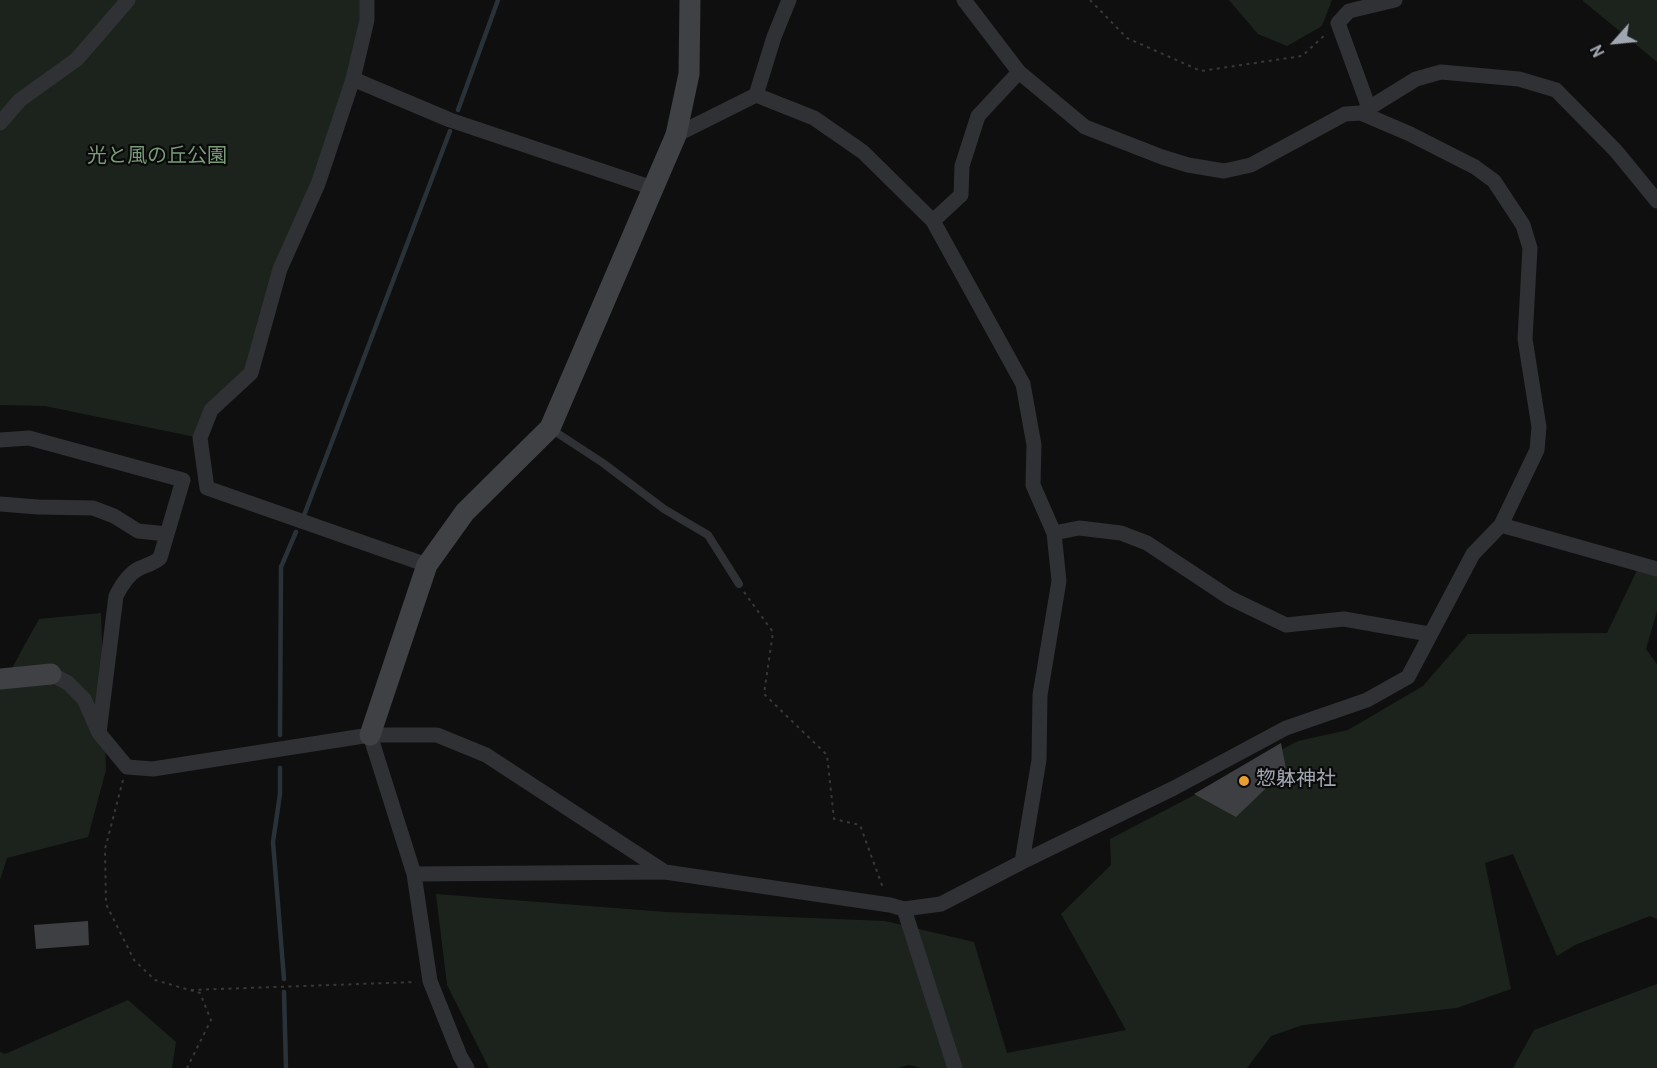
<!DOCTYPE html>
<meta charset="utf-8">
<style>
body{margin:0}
#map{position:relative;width:1657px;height:1068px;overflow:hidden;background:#0f0f10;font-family:Overpass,sans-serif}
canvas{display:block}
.north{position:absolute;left:1585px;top:12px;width:60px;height:60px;-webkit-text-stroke:4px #0a0a0b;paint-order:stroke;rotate:243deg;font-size:16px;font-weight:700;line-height:24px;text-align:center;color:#a1a7b1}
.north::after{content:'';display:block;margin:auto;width:21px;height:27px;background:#a1a7b1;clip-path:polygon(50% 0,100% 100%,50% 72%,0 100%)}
</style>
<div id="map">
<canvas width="1657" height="1068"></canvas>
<div class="north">N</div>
</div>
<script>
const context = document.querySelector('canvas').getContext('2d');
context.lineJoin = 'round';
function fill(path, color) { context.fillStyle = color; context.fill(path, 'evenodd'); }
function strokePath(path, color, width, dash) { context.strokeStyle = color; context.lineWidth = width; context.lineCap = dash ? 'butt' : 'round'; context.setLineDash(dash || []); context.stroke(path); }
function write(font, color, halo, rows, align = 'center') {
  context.font = font + ' Overpass,"Noto Sans JP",sans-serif'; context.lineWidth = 4.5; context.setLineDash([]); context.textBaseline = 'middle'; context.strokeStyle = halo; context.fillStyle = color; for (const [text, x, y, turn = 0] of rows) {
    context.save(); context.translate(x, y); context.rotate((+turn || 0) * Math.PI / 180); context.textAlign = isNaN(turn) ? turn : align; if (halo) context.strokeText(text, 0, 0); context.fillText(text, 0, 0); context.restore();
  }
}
const green = new Path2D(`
 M0,0H367V20L251,373L212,410L200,438L45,406L0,405Z
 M1229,0H1332L1322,26L1287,46L1258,34Z
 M1583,0H1657V62L1583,1Z
 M1640,564L1657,569V611L1646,649L1657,664V919L1650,916L1575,945L1557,956L1513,854L1485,863L1511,989L1457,1008L1303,1025L1271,1036L1247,1068H921L909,1065L897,1068H489L447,985L436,894L666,912L885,921L974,942L1007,1053L1126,1030L1061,914L1111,865L1110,839L1298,741L1348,730L1423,686L1468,634L1607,633Z
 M101,613L106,770L88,837L7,858L0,880V690L39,619Z
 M1657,984V1068H1513L1534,1030Z
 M128,1000L176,1042L172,1068H0V1052L5,1054Z`);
const stream = new Path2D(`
 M458,110L498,0
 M303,518L450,131
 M280,735L281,567L296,532
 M280,768V794L273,842L284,979
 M284,992L286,1068`);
const building = new Path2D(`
 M1281,743L1286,769L1236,817L1194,794Z
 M88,921L89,945L36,949L34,925Z`);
const path = new Path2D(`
 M1090,0L1127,38L1201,71L1302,56L1327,33
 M744,592L773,632L764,694L827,755L834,819L860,825L883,888
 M123,780L105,849L106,904L134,960L155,980L200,993L211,1020L187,1068
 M191,990L416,982`);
const lane = new Path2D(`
 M551,429L603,463L664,509L708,535L739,584`);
const street = new Path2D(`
 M367,0V20L353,79L318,184L280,269L251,373L211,410L200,438L207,488L427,565
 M964,0L1019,72L1085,127L1162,157L1188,165L1224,171L1251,165L1345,114L1361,113L1410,134L1475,167L1494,181L1523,225L1530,248L1525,339L1539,427L1537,450L1501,525
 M353,79L450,120L653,188
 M756,95L774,37L789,0
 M1369,108L1338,23L1349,11L1395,0
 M1361,113L1416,79L1441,72L1519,79L1556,90L1616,151L1657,201
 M0,123L20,100L77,59L128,0
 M676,135L756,95L814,118L863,152L933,221L1023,384L1034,445L1033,485L1054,533L1059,581L1040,695L1039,760L1022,862
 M933,221L961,195L962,166L978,116L1019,72
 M0,440L29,438L183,480L160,558C153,564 146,565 138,569C129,574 121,586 116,596L99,733
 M0,504L38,507L93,508L114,516L138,531L167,534
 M1054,533L1079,528L1121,533L1147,543L1230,598L1286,625L1344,619L1429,634
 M51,674L68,683L84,699L99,733L127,767L153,769L370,735H437L486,755L665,872L890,905L904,909L941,904L1022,862L1174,788L1286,728L1367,700L1408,677L1473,554L1501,525L1657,569
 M370,735L414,874L430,981L460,1056L467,1068
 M414,874L665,872
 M904,909L955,1068`);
const secondary = new Path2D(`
 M0,679L51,674
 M370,735L427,565L465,512L550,428L676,135L689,74L690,0`);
const markers = [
 [1244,781,6,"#e99f2f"]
];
const parkNames = [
 ["光と風の丘公園",157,158]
];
const poiNames = [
 ["惣躰神社",1256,781]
];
fill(green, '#1c231c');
strokePath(stream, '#293238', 4.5);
fill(building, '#3e3f43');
strokePath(path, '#36383c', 2, [3, 4.5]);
strokePath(lane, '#303135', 8);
strokePath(street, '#303135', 15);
strokePath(secondary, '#3f4145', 21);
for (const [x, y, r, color] of markers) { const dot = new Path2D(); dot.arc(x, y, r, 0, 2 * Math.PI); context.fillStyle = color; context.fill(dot); strokePath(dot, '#0a0a0b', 2); }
write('20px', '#789b78', '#0a0a0b', parkNames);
write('20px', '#a1a7b1', '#0a0a0b', poiNames, 'left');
</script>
